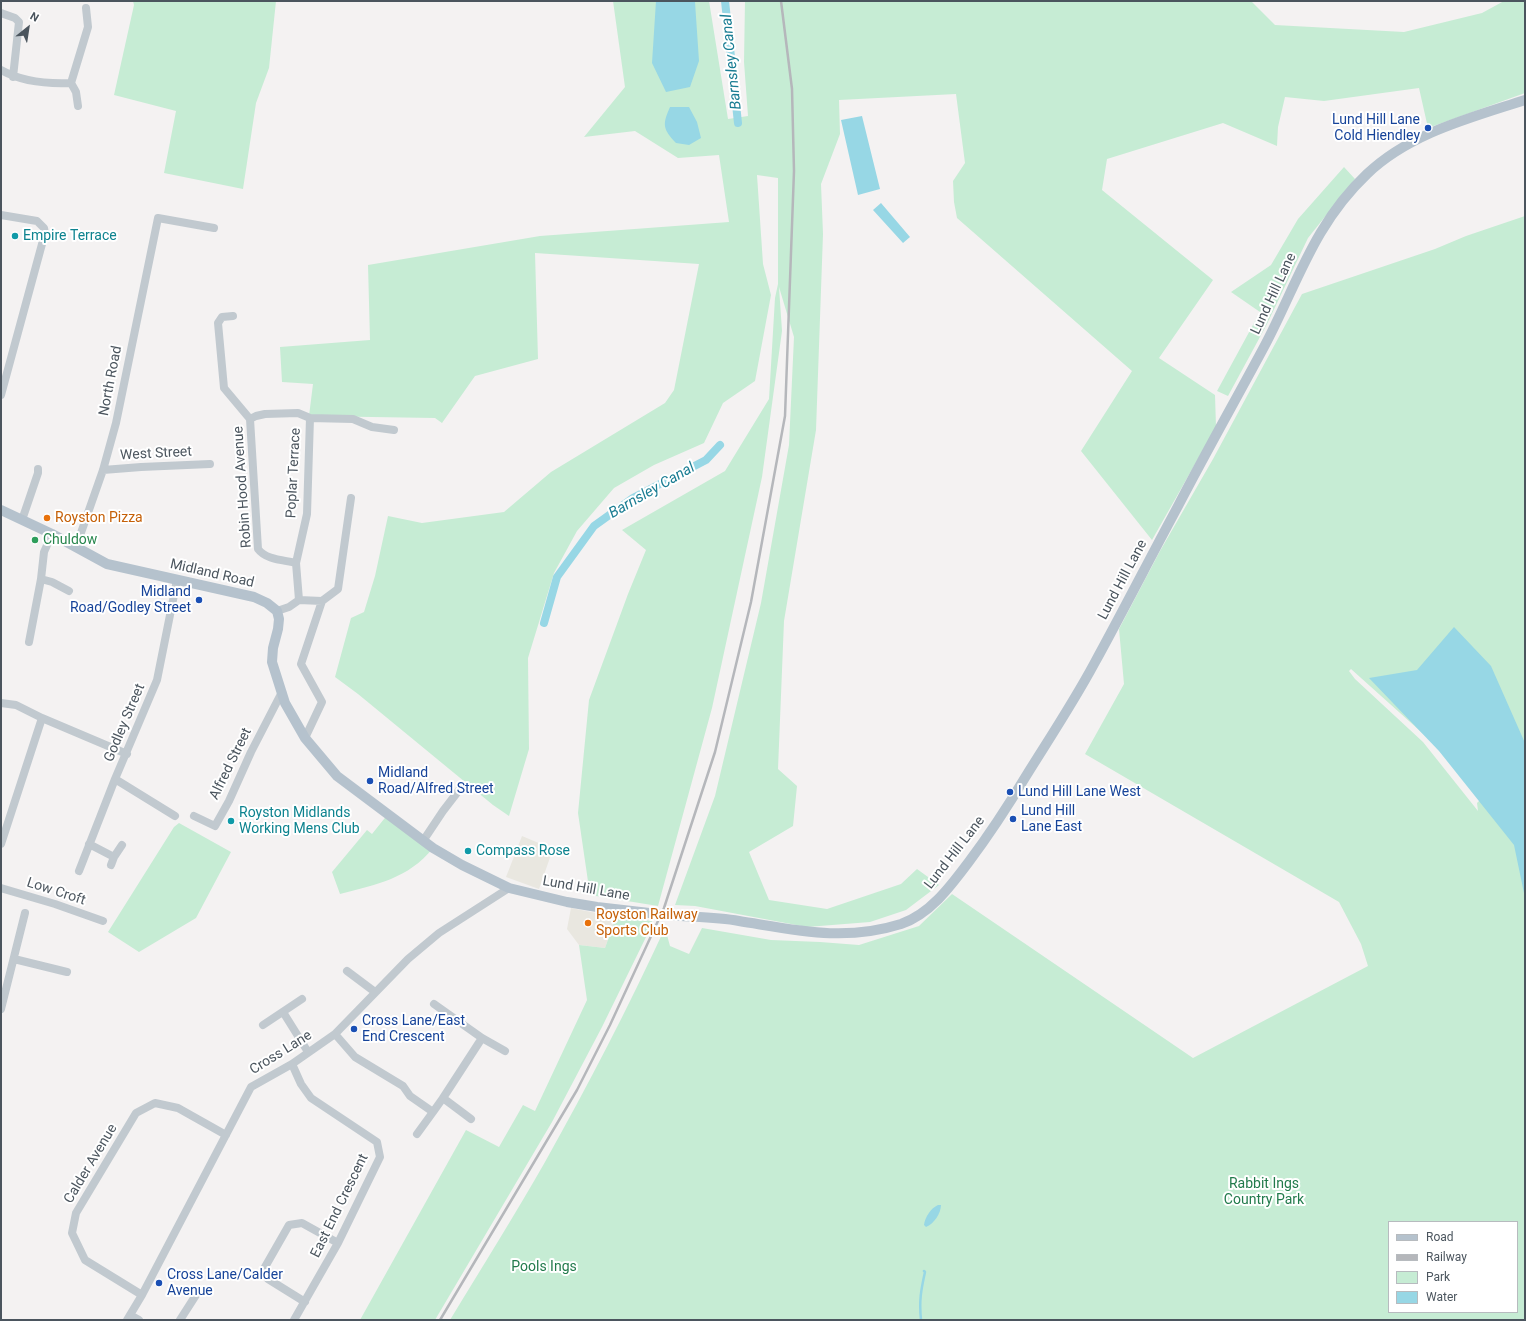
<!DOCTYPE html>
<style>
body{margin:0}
#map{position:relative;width:1526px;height:1321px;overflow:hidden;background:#f4f2f2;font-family:Roboto,sans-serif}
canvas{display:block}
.frame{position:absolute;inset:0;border:2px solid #4b555e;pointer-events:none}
.legend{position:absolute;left:1388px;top:1221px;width:130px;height:92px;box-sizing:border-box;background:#fff;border:1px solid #b7bbbf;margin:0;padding:5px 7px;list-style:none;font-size:12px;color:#4b555e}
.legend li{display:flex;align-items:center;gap:8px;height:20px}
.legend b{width:20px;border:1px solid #b7bbbf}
.north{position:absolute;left:8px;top:8px;width:40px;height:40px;-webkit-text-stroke:3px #fff;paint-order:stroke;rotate:30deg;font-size:11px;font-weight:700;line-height:16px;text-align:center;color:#4b555e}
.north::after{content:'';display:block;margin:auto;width:14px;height:18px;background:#4b555e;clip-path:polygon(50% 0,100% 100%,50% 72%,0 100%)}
</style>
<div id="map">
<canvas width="1526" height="1321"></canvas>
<div class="frame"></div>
<ul class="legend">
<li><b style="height:5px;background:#b5c2cd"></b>Road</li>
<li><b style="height:5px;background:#b5b7bb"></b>Railway</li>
<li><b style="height:11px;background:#c6ecd4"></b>Park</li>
<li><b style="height:11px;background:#97d7e5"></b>Water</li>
</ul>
<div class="north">N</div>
</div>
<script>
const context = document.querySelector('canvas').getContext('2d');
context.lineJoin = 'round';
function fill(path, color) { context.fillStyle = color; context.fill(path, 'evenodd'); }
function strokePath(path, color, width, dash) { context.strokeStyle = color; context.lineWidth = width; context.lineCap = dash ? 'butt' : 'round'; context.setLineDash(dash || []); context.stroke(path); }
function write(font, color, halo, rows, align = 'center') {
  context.font = font + ' Roboto,sans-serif'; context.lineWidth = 4; context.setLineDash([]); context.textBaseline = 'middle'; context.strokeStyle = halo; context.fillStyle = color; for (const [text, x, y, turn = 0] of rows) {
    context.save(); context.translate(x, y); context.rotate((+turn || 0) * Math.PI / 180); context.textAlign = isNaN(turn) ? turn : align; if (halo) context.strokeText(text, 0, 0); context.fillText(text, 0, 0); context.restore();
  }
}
const commercial = new Path2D(`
 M522,836L553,849L539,889L506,877Z
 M571,908L616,917L605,948L579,945L567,929Z`);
const green = new Path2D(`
 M133,1H276L269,68L256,103L243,189L164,173L176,111L114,95L134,5Z
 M613,1H709L728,119L748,116L744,62L745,1H1251L1275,25L1404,32L1482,13L1504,1H1525V93L1428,128L1419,88L1324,101L1285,97L1278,127L1277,146L1223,123L1107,159L1102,190L1213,280L1159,358L1215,395L1216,427L1152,540L1081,451L1132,371L957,218L954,202L953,181L965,163L956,94L839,100L840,134L821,184L823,234L816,430L784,621L778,769L797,786L793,826L749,852L769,900L827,909L901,884L917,869L939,885L906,910L870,922L807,927L695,906L675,905L715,796L761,603L789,445L794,337L779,287L782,331L762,477L712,708L658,906L590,895L578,813L589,700L628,594L646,550L622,530L725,471L769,399L775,298L778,284V178L757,175L763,264L771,295L755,381L723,403L704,443L654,465L614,488L577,531L554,573L528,658L529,749L509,816L493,805L358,694L335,677L351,618L364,612L375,576L388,516L422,523L504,512L551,472L665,403L674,390L699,264L535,253L538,359L475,376L442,423L435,418L309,416L313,384L282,382L280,347L370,340L368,265L540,236L729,222L719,155L678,158L635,131L584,137L625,87Z
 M1344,167L1355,179L1308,238L1267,324L1228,396L1217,391L1260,312L1231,292L1271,265L1298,219Z
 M1525,216V1320H450C482,1267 515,1215 545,1162C588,1085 628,1008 665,928L670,946L689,954L702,928L771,940L820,942L859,945L919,926L952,894L1193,1058L1368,966L1361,944L1339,902L1085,754L1124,684L1119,629L1160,551L1213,459L1302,294L1435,249L1466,236ZM1351,669L1429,739L1481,799L1477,803L1478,811L1423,742L1355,679L1349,671ZM1389,1222H1517V1312H1389Z
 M388,814L433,848C408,879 377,884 340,894L332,872L367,830L372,834Z
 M179,823L231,852L196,918L139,952L108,932L174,827Z
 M616,917L652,921L647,935L602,1027L552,1122L435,1320H360L466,1130L499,1147L523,1105L535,1111L587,1000L579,945L605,948Z`);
const water = new Path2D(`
 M656,1H694L695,2L699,61L690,87L666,92L652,63Z
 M670,107H689L697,122L701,138L689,145L676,143C663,129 662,125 670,107Z
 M862,116L880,189L858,195L841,120Z
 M881,203L910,237L903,243L873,210Z
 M1454,627L1491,666L1525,743V898L1514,845L1439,751L1369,678L1417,670Z
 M938,1205H941C941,1213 934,1224 926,1227L924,1225C925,1217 931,1208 938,1205Z`);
const stream = new Path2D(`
 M921,1320C919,1301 921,1290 925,1272L924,1271`);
const canal = new Path2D(`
 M725,1L738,123
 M544,623L557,577L594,526L633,498L706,460L720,445`);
const minor = new Path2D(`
 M1,13L15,18L19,22L13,77
 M1,70C22,82 47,84 71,83L76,92L78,106
 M71,83L88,27L86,8
 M1,215L37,221L44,228L45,233L1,395
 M233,316L222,317L218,323L224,388L250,419
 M103,470L141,467L210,464
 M22,520L38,473V469
 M76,547L103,470L116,423L158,218L214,228
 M296,563C284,560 266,560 258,549L250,419L256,416L265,414L298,413L310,418L353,419L372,427L394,430
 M41,579L52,582L69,591
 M299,600L322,601L338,589L351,498
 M277,611L289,607L299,600L296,563L307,514L310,418
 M29,642L41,579L44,552L52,534
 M1,703L16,705L42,718L127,754
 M305,738L322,702L301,664L322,601
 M115,779L175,816
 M194,816L215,826L229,801L251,752L282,692
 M423,841L443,811L463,785
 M1,844L42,718
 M89,844L114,857L122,845
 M111,865L114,857
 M79,871L115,779L157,680L177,580
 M1,888L55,904L103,921
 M14,959L67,972
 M347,971L375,992
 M434,1004L482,1038L505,1051
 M1,1009L25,913
 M283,1012L308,1052
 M263,1025L302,999
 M335,1034L355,1057L403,1086L410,1096L433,1112L443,1098L471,1119
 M292,1064L301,1084L311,1098L377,1142L380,1157L338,1243L294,1320
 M443,1098L482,1038
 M417,1134L433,1112
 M142,1295L85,1260L72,1233L76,1213L136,1113L155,1103L178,1108L226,1135
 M305,1302L268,1279L265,1267L289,1225L302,1223L338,1243
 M130,1315L139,1320
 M127,1320L142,1295L251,1087L292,1064L335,1034L408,959L439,933L509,888
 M180,1320L196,1295`);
const major = new Path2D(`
 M1,510L52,534L107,564L254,597L267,603L277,611L279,619L278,629L273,648L272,662L285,703L305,738L337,776L433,848L462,865L509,888L567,902L597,907L658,914
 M668,915C691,917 716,917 739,921C796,930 844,942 901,924C930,914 950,887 968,863C989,835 1008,806 1026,776C1049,739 1073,703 1094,664C1122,613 1149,560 1177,508C1205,454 1235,401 1264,347C1297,285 1313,225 1367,174C1410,133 1470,118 1525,100`);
const rail = new Path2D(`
 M440,1320L577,1090L610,1025L664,908L715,752L751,602L785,416L794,171L792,89L781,1`);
const markers = [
 [1428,128,4,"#1a4fb4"],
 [15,236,4,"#0f9aa8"],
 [47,518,4,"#e8710a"],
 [35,540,4,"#2e9e5b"],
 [199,600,4,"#1a4fb4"],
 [370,781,4,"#1a4fb4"],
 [1010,792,4,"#1a4fb4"],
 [1013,819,4,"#1a4fb4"],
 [231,821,4,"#0f9aa8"],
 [468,851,4,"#0f9aa8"],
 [588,923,4,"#e8710a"],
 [354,1029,4,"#1a4fb4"],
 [159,1283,4,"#1a4fb4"]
];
const transitNames = [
 ["Lund Hill Lane",1420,120,"right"],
 ["Cold Hiendley",1420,136,"right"],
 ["Midland",191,592,"right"],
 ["Road/Godley Street",191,608,"right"],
 ["Midland",378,773],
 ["Road/Alfred Street",378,789],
 ["Lund Hill Lane West",1018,792],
 ["Lund Hill",1021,811],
 ["Lane East",1021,827],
 ["Cross Lane/East",362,1021],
 ["End Crescent",362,1037],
 ["Cross Lane/Calder",167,1275],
 ["Avenue",167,1291]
];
const cultureNames = [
 ["Empire Terrace",23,236],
 ["Royston Midlands",239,813],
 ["Working Mens Club",239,829],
 ["Compass Rose",476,851]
];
const streetNames = [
 ["Lund Hill Lane",1274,294,-65],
 ["North Road",111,381,-79],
 ["West Street",156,454,-3],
 ["Poplar Terrace",294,473,-87],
 ["Robin Hood Avenue",243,487,-94],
 ["Midland Road",212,574,13],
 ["Lund Hill Lane",1123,580,-62],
 ["Godley Street",125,723,-67],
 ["Alfred Street",231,764,-64],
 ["Lund Hill Lane",955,853,-52],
 ["Lund Hill Lane",586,889,10],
 ["Low Croft",56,892,18],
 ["Cross Lane",281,1053,-32],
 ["Calder Avenue",91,1164,-59],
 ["East End Crescent",340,1206,-64]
];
const foodNames = [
 ["Royston Pizza",55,518],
 ["Royston Railway",596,915],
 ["Sports Club",596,931]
];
const leisureNames = [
 ["Chuldow",43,540]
];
const parkNames = [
 ["Rabbit Ings",1264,1184],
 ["Country Park",1264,1200],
 ["Pools Ings",544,1267]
];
const waterNames = [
 ["Barnsley Canal",732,62,-96],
 ["Barnsley Canal",652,491,-30]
];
fill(commercial, '#e9e7e0');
fill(green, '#c6ecd4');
fill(water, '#97d7e5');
strokePath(stream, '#97d7e5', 2.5);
strokePath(canal, '#97d7e5', 8);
strokePath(minor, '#c1c9cf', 8);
strokePath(major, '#b5c2cd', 10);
strokePath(rail, '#b5b7bb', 2.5);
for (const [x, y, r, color] of markers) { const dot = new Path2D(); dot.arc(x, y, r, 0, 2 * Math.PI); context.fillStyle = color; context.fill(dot); strokePath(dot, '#fff', 1.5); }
write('14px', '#164399', '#fff', transitNames, 'left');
write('14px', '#0d838f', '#fff', cultureNames, 'left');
write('14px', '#4b555e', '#fff', streetNames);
write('14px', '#c56008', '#fff', foodNames, 'left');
write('14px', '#27864d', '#fff', leisureNames, 'left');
write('14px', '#217a4b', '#fff', parkNames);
write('italic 15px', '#1a7d93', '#fff', waterNames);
</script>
